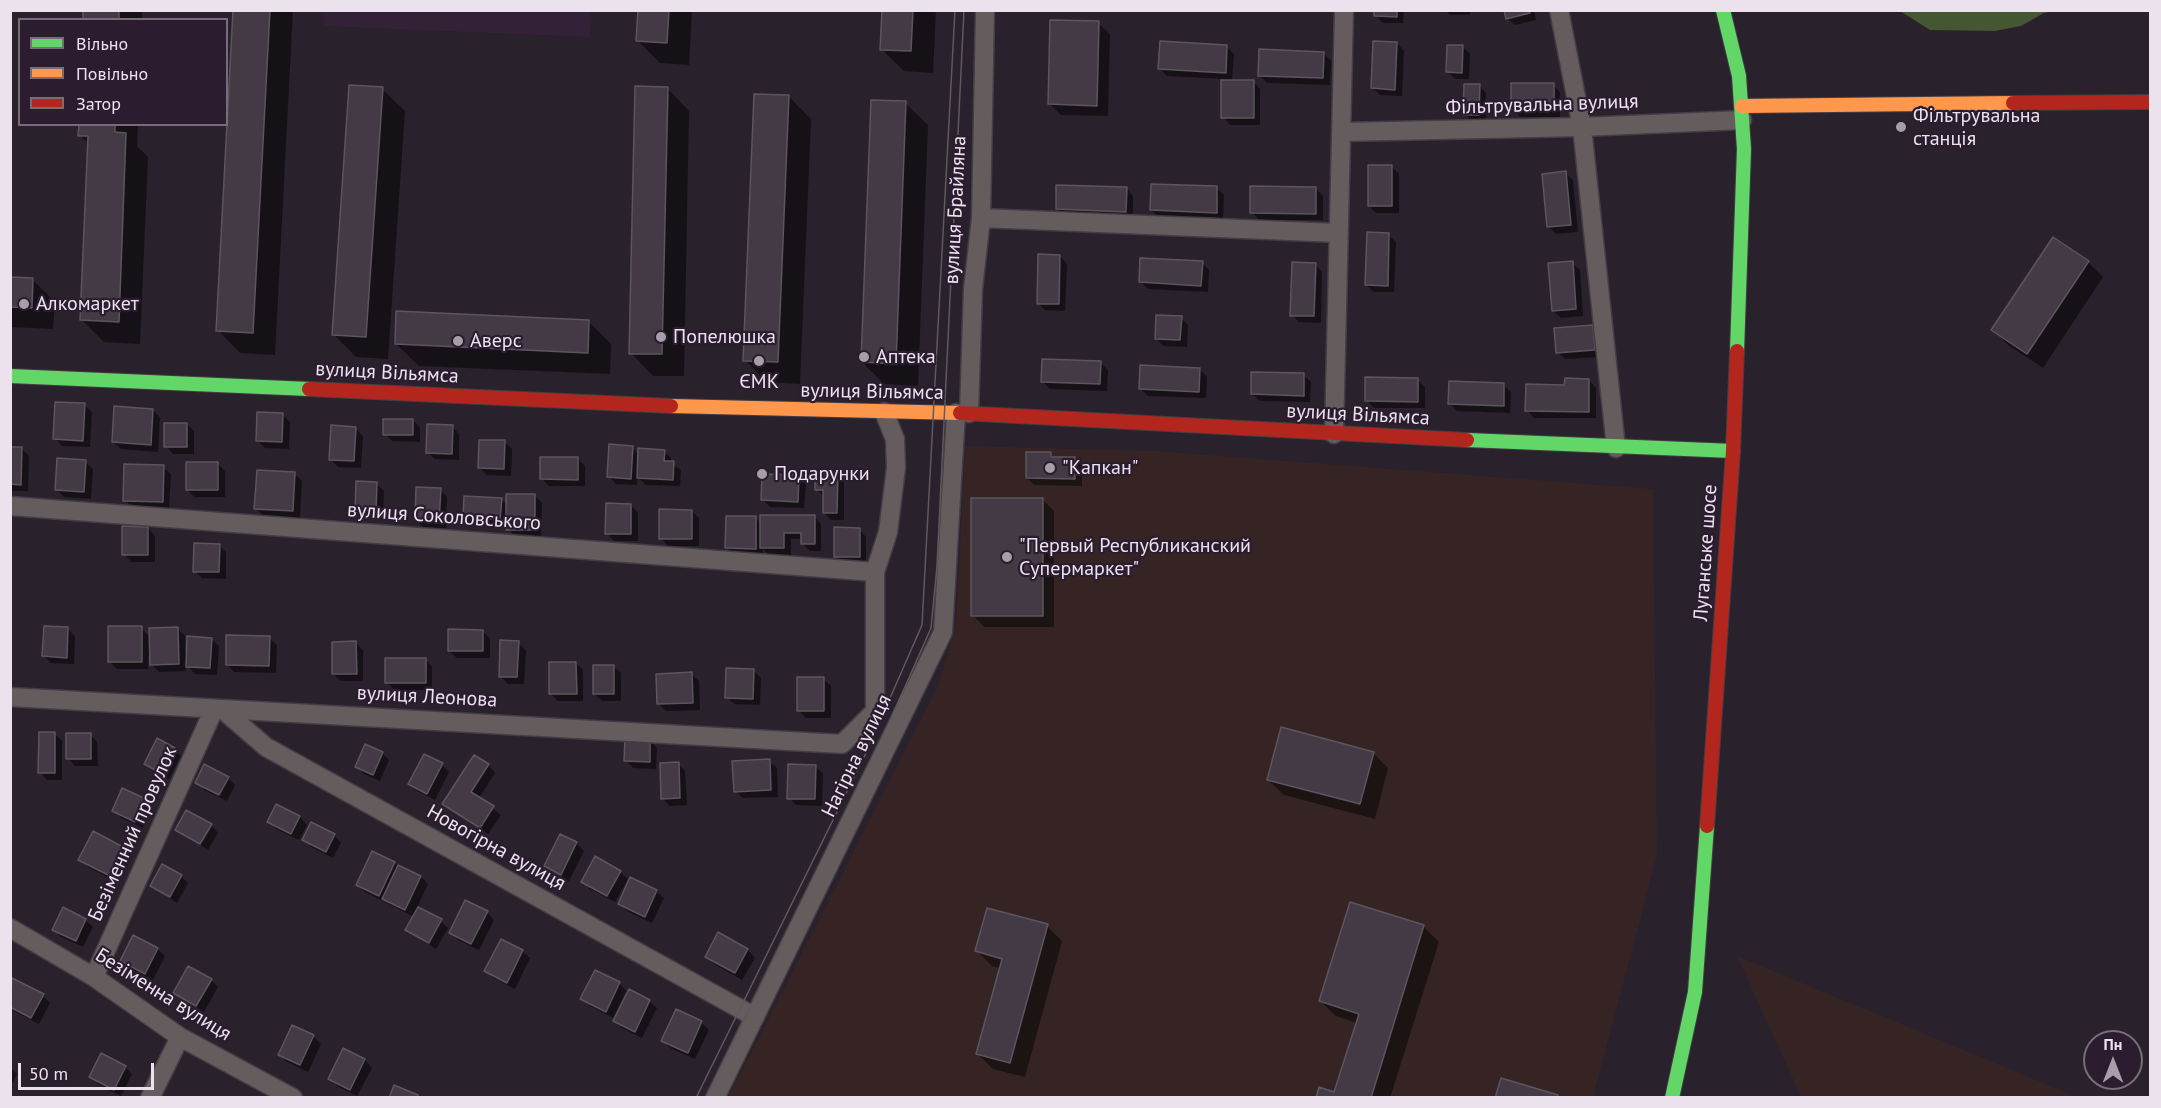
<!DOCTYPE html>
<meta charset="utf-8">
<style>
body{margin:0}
#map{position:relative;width:2161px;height:1108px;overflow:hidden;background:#29212b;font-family:"PT Sans",sans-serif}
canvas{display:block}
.frame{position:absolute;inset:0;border:12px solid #ebe2ee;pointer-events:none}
.legend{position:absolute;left:18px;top:18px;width:210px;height:108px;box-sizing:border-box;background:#2b1d2f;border:2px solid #786c7b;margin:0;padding:8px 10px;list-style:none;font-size:18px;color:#ebe2ee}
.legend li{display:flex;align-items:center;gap:12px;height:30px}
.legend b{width:30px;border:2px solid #786c7b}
.north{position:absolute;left:2083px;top:1030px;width:60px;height:60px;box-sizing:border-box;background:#2b1d2f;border:2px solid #786c7b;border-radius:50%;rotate:0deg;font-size:16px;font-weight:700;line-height:24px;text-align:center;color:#ebe2ee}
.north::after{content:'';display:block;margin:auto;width:21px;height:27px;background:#a79eaa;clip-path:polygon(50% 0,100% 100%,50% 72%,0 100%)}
.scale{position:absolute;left:18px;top:1063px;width:136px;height:27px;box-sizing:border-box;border:3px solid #ebe2ee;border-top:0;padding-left:8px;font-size:18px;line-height:21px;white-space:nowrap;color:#ebe2ee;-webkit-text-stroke:4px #2b1d2f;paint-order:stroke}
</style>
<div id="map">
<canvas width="2161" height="1108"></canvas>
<div class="frame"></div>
<ul class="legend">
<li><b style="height:8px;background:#63d668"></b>Вільно</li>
<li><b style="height:8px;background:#ff974d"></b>Повільно</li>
<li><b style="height:8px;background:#b3261e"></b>Затор</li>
</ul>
<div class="north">Пн</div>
<div class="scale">50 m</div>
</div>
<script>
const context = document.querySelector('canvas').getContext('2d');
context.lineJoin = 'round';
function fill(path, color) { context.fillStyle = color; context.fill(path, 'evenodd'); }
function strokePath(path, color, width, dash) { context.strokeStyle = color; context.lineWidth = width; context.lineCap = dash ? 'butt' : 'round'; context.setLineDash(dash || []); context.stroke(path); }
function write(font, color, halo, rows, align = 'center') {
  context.font = font + ' "PT Sans",sans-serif'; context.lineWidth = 4.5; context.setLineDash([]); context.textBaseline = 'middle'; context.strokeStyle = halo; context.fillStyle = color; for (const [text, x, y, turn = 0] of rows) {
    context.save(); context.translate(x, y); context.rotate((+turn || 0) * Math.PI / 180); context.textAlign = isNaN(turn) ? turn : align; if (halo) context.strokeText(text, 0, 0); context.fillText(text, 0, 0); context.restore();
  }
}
const industrial = new Path2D(`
 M965,446L1156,451L1653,489L1657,856L1593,1097L728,1098L938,686L956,627Z
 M1737,956L2077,1097H1801Z`);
const built = new Path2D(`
 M324,11H591L590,37L324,26Z`);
const forest = new Path2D(`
 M1900,11H2056L2044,13L2021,26L1995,31L1930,30Z`);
const shadow = new Path2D(`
 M85,10H142V20H84Z
 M235,10H293L275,355L240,353L218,330Z
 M640,10H692L689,65L660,63L638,41Z
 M883,10H936L933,73L904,71L881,49Z
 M1375,10H1404L1403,23H1383L1375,15Z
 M1445,10H1470V15H1450Z
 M1505,10H1534L1536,20L1515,25L1507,18Z
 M1098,23L1110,34L1108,116L1061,115L1050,104Z
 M1397,43L1404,51L1402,96L1380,95L1373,88Z
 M1226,46L1234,54L1232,81H1253L1260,89V125H1230L1223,117V79L1167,76L1160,69Z
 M1463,47L1470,54L1469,79H1455L1447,71Z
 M1323,53L1331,61L1330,85L1267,83L1259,75Z
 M1479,85L1486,93V122H1472L1465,114Z
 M1553,85L1560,92V117H1520L1513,109Z
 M667,88L689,111L684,376H653L631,353Z
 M382,89L405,111L388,359L356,357L333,334Z
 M788,96L811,119L800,384L767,382L745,360Z
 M905,103L928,125L918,386L884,384L862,362Z
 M80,124H138L137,146L148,157L140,344L104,342L82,320L89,144L80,135Z
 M1392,167L1399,174V213H1376L1369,206Z
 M1565,173L1573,180L1578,232L1556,234L1548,226Z
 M1126,188L1133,196V219L1065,216L1057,209Z
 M1217,188L1224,195L1223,219L1159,217L1151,210Z
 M1316,189L1323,196V220H1259L1252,212Z
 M1389,235L1396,242L1394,292H1374L1366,285Z
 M1060,256L1067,264L1065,311L1045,310L1038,303Z
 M2088,262L2103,277L2043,368L2008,345L1993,329Z
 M1202,263L1209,270L1208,292L1148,289L1141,282Z
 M1572,263L1580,270L1583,316L1561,318L1553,311Z
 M1315,264L1322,272L1321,323L1299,322L1292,315Z
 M10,278L32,279L55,302L53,329L10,327Z
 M1181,318L1188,325L1187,347L1164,346L1156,339Z
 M588,321L611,344L610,374L419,366L396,344Z
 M1592,327L1600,334L1601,357L1565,359L1557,352Z
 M1100,362L1108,370L1107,391L1050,389L1043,382Z
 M1199,369L1207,377L1206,398L1148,396L1141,389Z
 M1303,375L1311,382L1310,402L1260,401L1252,394Z
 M1418,380L1425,387V408H1374L1366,400Z
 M1589,380L1596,388V418H1534L1527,410L1566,386Z
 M1504,385L1511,392L1510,413L1457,411L1450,404Z
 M84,405L92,412L90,447L62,446L55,438Z
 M153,410L160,418L158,452L121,449L113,442Z
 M282,414L290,422L289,449L265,448L258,441Z
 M413,420L420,428V442L392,441L385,434Z
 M187,424L194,431V454H173L166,446Z
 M452,426L459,434V460L435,459L427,452Z
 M355,428L363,436L361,468L338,467L330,459Z
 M504,442L512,449L511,476L487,475L480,468Z
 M632,447L639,455L664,451L671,458V463L681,470L680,486L646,485L638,477L637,485L616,484L609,476Z
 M10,448H21L29,456L28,491H10Z
 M1050,454L1055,458H1074L1082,466V486L1034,485L1027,478Z
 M578,459L585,466V486H549L541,478Z
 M85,462L93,469L91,499L64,497L56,489Z
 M218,464L225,471V497H194L187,489Z
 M163,467L171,474L169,509L132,507L125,500Z
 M295,474L302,481L300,518L263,516L256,508Z
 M837,474L844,482V520H831L824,513V497L817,489Z
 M798,477L806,484L804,508L770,507L763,500Z
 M377,484L384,491L383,519L364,518L357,511Z
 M440,490L447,497L446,528L423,527L416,520Z
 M534,495L542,503L541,537L514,536L507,526L472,524L464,517L501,499L507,505Z
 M1043,500L1054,511V627H984L973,615Z
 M631,505L638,513V541H614L607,533Z
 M692,511L699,518V546H668L660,538Z
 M814,516L821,524V551H810L803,544V539H791V555H769L763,549V555H734L727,548L756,518L762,524Z
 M148,528L155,536V562H131L124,554Z
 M859,529L866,537V564L843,563L835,556Z
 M219,545L226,552V579L202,578L194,571Z
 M141,628L151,638L178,629L185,636V653L211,639L219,646L217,675L195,674L186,664V671L159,672L151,664V656H148V669H117L110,662Z
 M68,629L75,636L74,664L51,663L44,656Z
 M483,631L490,639V658H457L449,651Z
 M269,638L277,645L276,673L234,672L227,664Z
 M356,643L363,650V681H341L333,674Z
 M518,643L526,650L524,684H508L500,676Z
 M425,659L432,666V690H394L387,682Z
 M576,663L583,670V701H558L550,693Z
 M613,666L621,673V701H602L594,694Z
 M754,671L761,678L760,705L734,704L727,697Z
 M691,674L699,681L700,710L666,711L658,703Z
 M823,679L831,686V718H806L798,710Z
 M55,734L62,741V780H47L40,772Z
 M90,734L97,742L98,766H75L68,758Z
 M650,740L657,748L656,769L633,768L626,760Z
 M174,749L181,756L169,779L146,764Z
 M382,753L389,760L380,781L364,774L357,766Z
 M1373,753L1388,768L1375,819L1284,795L1268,780Z
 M769,761L777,768L778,797L743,798L735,791Z
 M678,764L685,771L687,805L670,806L662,798Z
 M442,765L449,772L435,800L417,791L410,784Z
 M488,765L495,773L479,798L501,815L488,834L444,804Z
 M815,766L823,774L822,806L796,805L789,798Z
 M228,778L235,785L227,801L204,790L197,782Z
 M145,800L152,808L143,828L121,818L114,810Z
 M277,806L300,817L307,825L299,840L276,829L269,821Z
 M211,825L218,833L208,850L177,829Z
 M334,835L341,843L333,858L311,847L303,839Z
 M576,843L584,851L569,881L546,866Z
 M124,849L132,856L118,883L88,867L80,860Z
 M394,863L421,877L428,884L417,907L441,921L448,928L436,949L407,929L414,917L365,892L357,885Z
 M620,872L628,879L615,902L590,889L583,882Z
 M181,876L188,883L177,903L152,885Z
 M656,891L664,898L652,923L627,911L620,904Z
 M1350,904L1424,927L1439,942L1390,1098H1317L1335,1094L1357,1023L1336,1016L1320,1001Z
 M487,912L494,920L479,950L458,940L451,932Z
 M85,920L93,927L83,947L61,937L54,930Z
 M1047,926L1062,941L1025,1077L993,1069L978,1054L1001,968L992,966L977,951Z
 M719,934L748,950L755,958L742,980L714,964L707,957Z
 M134,937L158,949L165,956L153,980L129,968L122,961Z
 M522,951L530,958L515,989L494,978L486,971Z
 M13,980L43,996L50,1003L39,1024L10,1009Z
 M211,980L218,987L204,1012L175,993Z
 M619,983L626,991L613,1018L590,1006L582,999Z
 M649,1001L657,1008L642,1038L622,1028L615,1021Z
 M677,1011L702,1023L709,1030L695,1059L670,1048L663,1041Z
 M293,1027L313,1036L321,1044L308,1072L287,1062L280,1055Z
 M344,1050L365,1060L372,1068L357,1096L337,1086L330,1079Z
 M10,1067L17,1074L10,1088Z
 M125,1067L132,1074L121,1096L98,1084L91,1077Z`);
const building = new Path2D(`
 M83,10H119V20H83Z
 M233,10H270L253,333L216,331Z
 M638,10H669L667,43L636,41Z
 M882,10H913L911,51L880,50Z
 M1374,10H1397V17L1374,16Z
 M1504,10H1529L1530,13L1506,19Z
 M1050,20L1099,21L1097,106L1048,104Z
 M1160,41L1227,45L1226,73L1158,69Z
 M1373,41L1397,42L1395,90L1371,88Z
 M1447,45H1463L1462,73L1446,72Z
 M1259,49L1324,52L1323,78L1258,76Z
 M1221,80H1254V118H1221Z
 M1511,83H1554V110H1511Z
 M1464,84H1480L1479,115H1463Z
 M349,85L383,87L366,337L332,335Z
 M635,86L668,87L662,354H629Z
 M754,94L789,95L778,362L743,361Z
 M871,100L906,101L896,364L861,362Z
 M79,124H115V132L126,133L119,322L80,320L88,136H78Z
 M1368,165H1392V206H1368Z
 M1566,171L1571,225L1547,227L1542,174Z
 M1151,184L1217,186V213L1150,210Z
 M1056,185L1127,187L1126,212L1056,209Z
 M1250,186L1316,187V214L1250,213Z
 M1367,232L1389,233L1388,286L1365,285Z
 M2053,237L2089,261L2027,354L1991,330Z
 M1038,254L1060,255L1059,304H1037Z
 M1140,258L1203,261L1201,286L1139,282Z
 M1573,261L1576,309L1552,311L1548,263Z
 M1292,262L1316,263L1314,316H1290Z
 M10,277L33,278L32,308L10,307Z
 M396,311L589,320L588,353L395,344Z
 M1156,315L1182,316L1180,340L1155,339Z
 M1593,325L1595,350L1556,353L1554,328Z
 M1042,359L1101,361L1100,384L1041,382Z
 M1140,365L1200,368L1199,392L1139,389Z
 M1251,372L1304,373V396L1251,394Z
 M1365,377L1418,378V402L1365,401Z
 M1565,378L1589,379V412L1525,411L1526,384L1564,385Z
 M1449,381L1504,383V406L1448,404Z
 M55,402L85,403L83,441L53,439Z
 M114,406L153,409L151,445L112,442Z
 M257,412L283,413L282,442L256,441Z
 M383,419H413V435H383Z
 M164,423H187V447H164Z
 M427,424L453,425L452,454L426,453Z
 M331,425L356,427L354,461L329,460Z
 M479,440H505L504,469L478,468Z
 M609,444L633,446L631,479L607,477Z
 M10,447H22L21,485L10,484Z
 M638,448L665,450L664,461H674L673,480L637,478Z
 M1026,452H1051V457H1075V479L1026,478Z
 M540,457H578V480L540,479Z
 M57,458L86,460L84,492L55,490Z
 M186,462H218V490H186Z
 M124,464L164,465L163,502L123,501Z
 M257,470L295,472L293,511L254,509Z
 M815,472L838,473L837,513H823V490H815Z
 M762,474L799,475L798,502L761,500Z
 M356,481L377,482L376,513L355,512Z
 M416,487L441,488L439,522L415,520Z
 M506,494H535V530H506Z
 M464,496L502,498L500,520L463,517Z
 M971,498H1043V616H971Z
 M606,503L631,504V534H605Z
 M659,509L692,510V539H659Z
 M760,515H815V544H801V533H784V548H760Z
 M726,516H756V549L725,548Z
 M122,526L148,527V555H122Z
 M834,527L860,528V557H834Z
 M194,543L220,544L219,572H193Z
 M44,626L68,627L67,658L42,656Z
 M108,626H142V662H108Z
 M178,627L179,664L150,665L149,628Z
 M448,629L483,630V651H448Z
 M226,635L270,636L269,666L226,665Z
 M187,636L212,638L210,668L186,667Z
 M500,640L519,641L517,677H499Z
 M356,641L357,674H332V642Z
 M385,658H426V683H385Z
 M549,662H576L577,694H549Z
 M593,665H614V694H593Z
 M726,668L754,669L753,699L725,698Z
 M692,672L693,703L657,704L656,674Z
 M797,677H824V711H797Z
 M1281,727L1374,752L1360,804L1267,780Z
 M39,732H55V773H38Z
 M66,733H91V759H66Z
 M157,738L175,748L161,773L144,764Z
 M625,738L650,739V762L624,761Z
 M365,744L383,752L373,775L355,767Z
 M424,754L443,763L427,794L408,784Z
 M474,755L489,764L471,792L494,806L480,828L442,804Z
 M770,759L771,790L734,792L732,761Z
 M679,762L680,798L661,799L660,763Z
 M204,764L229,777L219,795L195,783Z
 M788,764L816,765L815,799H787Z
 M122,788L146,799L135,822L112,811Z
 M276,804L300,816L291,834L267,822Z
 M186,810L212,824L200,844L175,830Z
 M311,822L335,834L326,852L302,840Z
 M93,831L125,848L110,876L78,860Z
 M560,834L577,842L561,875L544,866Z
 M372,851L395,862L379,896L356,885Z
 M595,856L621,871L607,896L581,882Z
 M162,864L182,875L170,897L150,886Z
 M398,865L421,876L405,910L382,899Z
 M630,877L657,890L645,917L618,904Z
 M465,900L488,911L471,944L449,933Z
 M1350,902L1424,925L1371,1098H1316L1319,1087L1334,1092L1359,1014L1319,1001Z
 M63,907L86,919L76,941L52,930Z
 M418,907L442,919L429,943L405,930Z
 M987,908L1048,924L1010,1063L976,1054L1002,959L975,951Z
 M718,932L748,949L735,973L705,957Z
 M133,935L158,948L145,974L120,961Z
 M501,939L523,950L507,983L484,971Z
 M188,966L212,979L196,1006L173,993Z
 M595,970L620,982L606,1012L580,999Z
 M12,978L44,994L31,1018L10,1007Z
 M629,989L650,1000L635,1032L613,1021Z
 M676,1009L702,1021L688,1053L661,1041Z
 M292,1025L314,1035L300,1065L278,1055Z
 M343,1048L365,1059L350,1090L328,1079Z
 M101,1053L126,1066L114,1090L89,1077Z
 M1501,1078L1558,1095L1557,1098H1495Z
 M394,1085L418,1095L417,1098H389Z`);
const street = new Path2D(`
 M1559,10L1582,127L1616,448
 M1342,132L1582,127L1742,120
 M981,218L1337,233
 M969,413L973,289L981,218L985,10
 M1334,434L1344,10
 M10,506L875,572
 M10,697L842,744L875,711V572L888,532L896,468L895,439L884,412
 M222,709L266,747L755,1017
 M10,928L94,977L180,1037L293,1098
 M94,977L214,709
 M150,1098L180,1037
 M715,1098L943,632L956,413`);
const fast = new Path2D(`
 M1723,10L1739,76L1744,149L1737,351
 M10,376L309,389
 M1467,440L1733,451
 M1672,1098L1695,992L1707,826`);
const slow = new Path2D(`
 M1742,106L2013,103
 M671,406L960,413`);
const jam = new Path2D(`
 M2013,103L2150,102
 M309,389L671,406
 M960,413L1467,440
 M1707,826L1733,451L1737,351`);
const tram = new Path2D(`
 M889,723L931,628L937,566L964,10
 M696,1098L866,753L922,625L955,10
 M706,1098L783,941`);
const markers = [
 [1901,127,6,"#a79eaa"],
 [24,304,6,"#a79eaa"],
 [661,337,6,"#a79eaa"],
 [458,341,6,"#a79eaa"],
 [864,357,6,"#a79eaa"],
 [759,361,6,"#a79eaa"],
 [1050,468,6,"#a79eaa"],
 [762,474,6,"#a79eaa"],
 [1007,557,6,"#a79eaa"]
];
const streetNames = [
 ["Фільтрувальна вулиця",1542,105,-2],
 ["вулиця Брайляна",956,210,-87],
 ["вулиця Вільямса",387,373,3],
 ["вулиця Вільямса",872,392,1],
 ["вулиця Вільямса",1358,415,3],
 ["вулиця Соколовського",444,517,4],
 ["Луганське шосе",1706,553,-86],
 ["вулиця Леонова",427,697,3],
 ["Нагірна вулиця",857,756,-64],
 ["Безіменний провулок",133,834,-66],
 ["Новогірна вулиця",496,848,29],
 ["Безіменна вулиця",163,995,32]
];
const poiNames = [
 ["Фільтрувальна",1913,116],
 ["станція",1913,139],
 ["Алкомаркет",36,304],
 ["Попелюшка",673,337],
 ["Аверс",470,341],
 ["Аптека",876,357],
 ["ЄМК",759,382,"center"],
 ["\"Капкан\"",1062,468],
 ["Подарунки",774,474],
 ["\"Первый Республиканский",1019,546],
 ["Супермаркет\"",1019,569]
];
fill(industrial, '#362424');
fill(built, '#332237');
fill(forest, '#455632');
fill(shadow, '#0007');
fill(building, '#433a45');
strokePath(building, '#5c555e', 1.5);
strokePath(street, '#433d45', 21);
strokePath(fast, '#433d45', 16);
strokePath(slow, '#433d45', 16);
strokePath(jam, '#433d45', 16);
strokePath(street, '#645c5d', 18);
strokePath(fast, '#63d668', 14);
strokePath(slow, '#ff974d', 14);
strokePath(jam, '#b3261e', 14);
strokePath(tram, '#60595d', 1.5);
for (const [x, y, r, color] of markers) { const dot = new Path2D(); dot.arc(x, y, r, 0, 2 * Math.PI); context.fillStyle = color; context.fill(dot); strokePath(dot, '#2b1d2f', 2); }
write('20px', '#ebe2ee', '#2b1d2f', streetNames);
write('20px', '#ebe2ee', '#2b1d2f', poiNames, 'left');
</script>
